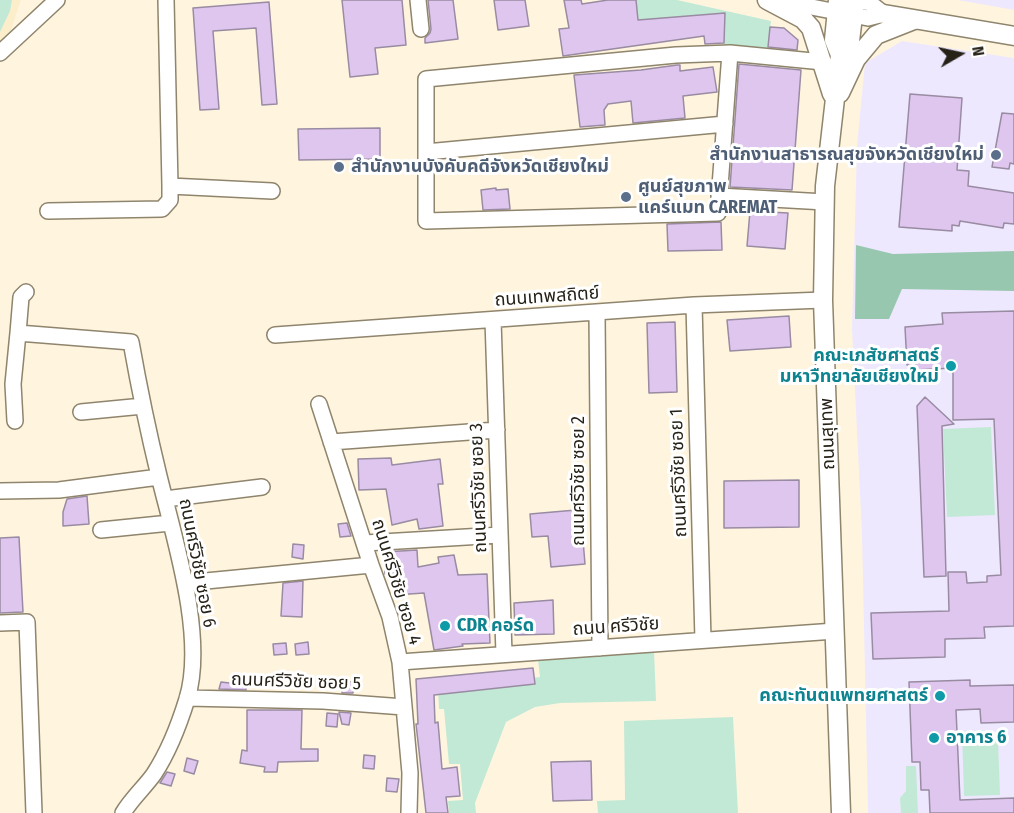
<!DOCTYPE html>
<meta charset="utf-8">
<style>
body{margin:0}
#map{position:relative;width:1014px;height:813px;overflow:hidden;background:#fff5df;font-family:"Fira Sans Condensed",sans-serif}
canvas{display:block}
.north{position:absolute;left:930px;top:24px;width:60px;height:60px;-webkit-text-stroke:4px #fff;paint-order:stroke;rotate:81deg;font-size:16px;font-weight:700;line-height:24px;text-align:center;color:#272218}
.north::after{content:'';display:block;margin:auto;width:21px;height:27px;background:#272218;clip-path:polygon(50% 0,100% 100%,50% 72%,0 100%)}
</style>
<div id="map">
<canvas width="1014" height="813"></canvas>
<div class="north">N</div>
</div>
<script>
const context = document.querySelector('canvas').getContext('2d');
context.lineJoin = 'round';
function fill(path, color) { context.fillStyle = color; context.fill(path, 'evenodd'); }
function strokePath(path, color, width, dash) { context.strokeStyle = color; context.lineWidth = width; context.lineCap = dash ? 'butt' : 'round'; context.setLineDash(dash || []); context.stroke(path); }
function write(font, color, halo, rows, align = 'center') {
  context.font = font + ' "Fira Sans Condensed","Noto Sans Thai",sans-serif'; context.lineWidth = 6; context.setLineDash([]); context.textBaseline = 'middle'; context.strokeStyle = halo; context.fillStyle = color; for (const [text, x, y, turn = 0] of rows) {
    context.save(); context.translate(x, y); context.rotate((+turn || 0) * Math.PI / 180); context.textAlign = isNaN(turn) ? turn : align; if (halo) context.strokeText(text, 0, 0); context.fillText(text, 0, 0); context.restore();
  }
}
const built = new Path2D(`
 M0,0H21L10,33L0,43Z`);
const education = new Path2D(`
 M958,0H1014V10Z
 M902,41L1014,58V813H868L862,534L852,329L857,146L865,63Z`);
const green = new Path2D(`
 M0,0H12L10,11L0,32Z
 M636,0H677L771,21L768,51L724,45V13L638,20Z
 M991,427L995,515L947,517L943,429Z
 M654,650L656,701L560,703L535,707L506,722L475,803L476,813H449L448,801L463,800L460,764H449L444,709H439L438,689L540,677L538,660Z
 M733,717L738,813H598L597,801L625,800L624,721Z
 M983,730L984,742L998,741L1000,795L964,796L962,731Z
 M906,766H916L918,813H901L900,798L906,791Z`);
const forest = new Path2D(`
 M856,245L893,254L1014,251V291L902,289L889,319H855Z`);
const building = new Path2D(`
 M342,0H402L406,45L375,48L378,74L350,77Z
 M428,0H453L458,39L425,43V38L430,33L431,29Z
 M494,0H525L529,26L498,30Z
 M564,0H581L582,4L608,0H636L638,20L725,13L724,43L705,44L704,36L563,56L559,29L569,28Z
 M269,2L277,104L262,105L256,28L213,31L219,109L200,110L193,8Z
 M770,27L784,28L798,40L797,50L768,47Z
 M739,64L801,70L792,190L730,187Z
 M677,65H680V71L713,67L717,92L683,96L685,118L633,123L631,101L608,104L604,110L605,125L580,127L574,75L641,70Z
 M910,94L962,98L957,170L969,171L968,186L1014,193V224L1004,223L1003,228L960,221L959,226L952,225V231L899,227Z
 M1002,113L1014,114V164L1010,163L1009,169L992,167Z
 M380,128V159L299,160L298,129Z
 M496,188V190L508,189L510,209L483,210L481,190Z
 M750,211L788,213L785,249L747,246Z
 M721,222L722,250L668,251L667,224Z
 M1014,311V626L984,627L985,638L945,639V657L873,659L871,613L949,611L948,572H966L967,583L987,582V576L1001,575L994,419L953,420V368L916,370V365H907L905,327L943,324L942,313Z
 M789,316L791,347L730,351L727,320Z
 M675,322L677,392L649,393L647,323Z
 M925,397L954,424L942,426L946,576L924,577L917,406Z
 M391,458L392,465L440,459L443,484H438L443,526L419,529L417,519L392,525L386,489L359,490L358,459Z
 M799,480V527L724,528V481Z
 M87,496L89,524L63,526V512L67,499Z
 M576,510L579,540H583L585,564L551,567L548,536L532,537L530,514Z
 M347,523L351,536L340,537L338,524Z
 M19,537L23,612L0,613V538Z
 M293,544L304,545L303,559L292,557Z
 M417,550L418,567L439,563L438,557L454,555L458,575L487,574L490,643L462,644L463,646L434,650L424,593L395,595L394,573L385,574L384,552Z
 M303,581L302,617L281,616L283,583Z
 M553,600L554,634L515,635L514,603Z
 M308,642L309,654L296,655L295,644Z
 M286,643L287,654L274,655L273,644Z
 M533,668L535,684L434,695L435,723L438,722L442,769L457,767L460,796L446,797L448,813H426L416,724H418L416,679Z
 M970,680V686L1014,685V722L981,723L980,709L956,710L960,800L1014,798V813H930L929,790H921L920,762H912L909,682Z
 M343,681L354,682L353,693H342Z
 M221,682L246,685V690L219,689Z
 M247,710H302L301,749H318V761L278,762L277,772H264L265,767L240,763L242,750L247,751Z
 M339,712L351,713L349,725L342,724Z
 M327,713L338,714L337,727L326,726Z
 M364,755L375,756L374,769L363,768Z
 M187,758L198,761L194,774L184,771Z
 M591,761L592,800L553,801L551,762Z
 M167,772L175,774L171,786L160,783Z
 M387,778L399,779L397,792L386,791Z`);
const minor = new Path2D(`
 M166,0L170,186L272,191
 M418,0L421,29
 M775,0L868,18L884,14
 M855,0L870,3L884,14
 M0,53L57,0
 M730,53L718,213L426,221V79L676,55L730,53L823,62
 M426,152L725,124
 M719,196L825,202
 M48,211L162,209L170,200V186
 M694,305L703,640
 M597,314L600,648
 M493,320L504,654
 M18,333L21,297L26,292
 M275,335L694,305L823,300
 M319,404L371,565L390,617L400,662L410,773L409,813
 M81,412L143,406
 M15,421L13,384L18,333L131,342C139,387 148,431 159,476C174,538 206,637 187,699C179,725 169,751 154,774C144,788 132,798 123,813
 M331,442L497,430
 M0,491L59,490L159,477
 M165,499L262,487
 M101,530L170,523
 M365,543L500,535
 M185,583L371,565
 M0,623L27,622L34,813
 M400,662L835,631
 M187,698L323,701L404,707`);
const major = new Path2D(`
 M767,0L803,19L811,28L832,94
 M838,0L834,40L840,55L825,186L823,300L841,813
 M884,14L1014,36
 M840,55L850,41L855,0
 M840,93L856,59L876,35L914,20`);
const markers = [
 [996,155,6,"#5c6f8a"],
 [339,167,6,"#5c6f8a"],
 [626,197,6,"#5c6f8a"],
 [951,366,6,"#0f9aa8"],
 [445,626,6,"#0f9aa8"],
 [940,696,6,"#0f9aa8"],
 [934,738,6,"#0f9aa8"]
];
const serviceNames = [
 ["สำนักงานสาธารณสุขจังหวัดเชียงใหม่",984,155,"right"],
 ["สำนักงานบังคับคดีจังหวัดเชียงใหม่",351,167],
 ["ศูนย์สุขภาพ",638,187],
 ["แคร์แมท CAREMAT",638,208]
];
const streetNames = [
 ["ถนนเทพสถิตย์",547,297,-4],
 ["ถนนสุเทพ",828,434,-92],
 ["ถนนศรีวิชัย ซอย 1",679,473,-92],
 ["ถนนศรีวิชัย ซอย 2",579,481,-90],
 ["ถนนศรีวิชัย ซอย 3",479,488,-92],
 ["ถนนศรีวิชัย ซอย 6",197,563,79],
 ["ถนนศรีวิชัย ซอย 4",396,582,73],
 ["ถนน ศรีวิชัย",616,627,-4],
 ["ถนนศรีวิชัย ซอย 5",296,682,2]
];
const cultureNames = [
 ["คณะเภสัชศาสตร์",939,356],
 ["มหาวืทยาลัยเชียงใหม่",939,377],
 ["CDR คอร์ด",457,626,"left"],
 ["คณะทันตแพทยศาสตร์",928,696],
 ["อาคาร 6",946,738,"left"]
];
fill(built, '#fdeecb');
fill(education, '#ede8fe');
fill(green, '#c2e9d5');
fill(forest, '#97c7ae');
fill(building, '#dfc6ee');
strokePath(building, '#998ba2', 1.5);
strokePath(minor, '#8f846c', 18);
strokePath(major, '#8f846c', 21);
strokePath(minor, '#fff', 15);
strokePath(major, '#fff', 18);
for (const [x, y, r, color] of markers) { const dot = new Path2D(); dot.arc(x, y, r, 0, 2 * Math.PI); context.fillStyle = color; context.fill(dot); strokePath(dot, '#fff', 2); }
write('bold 18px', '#4e5e75', '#fff', serviceNames, 'left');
write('18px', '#272218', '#fff', streetNames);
write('bold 18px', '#0d838f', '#fff', cultureNames, 'right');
</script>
